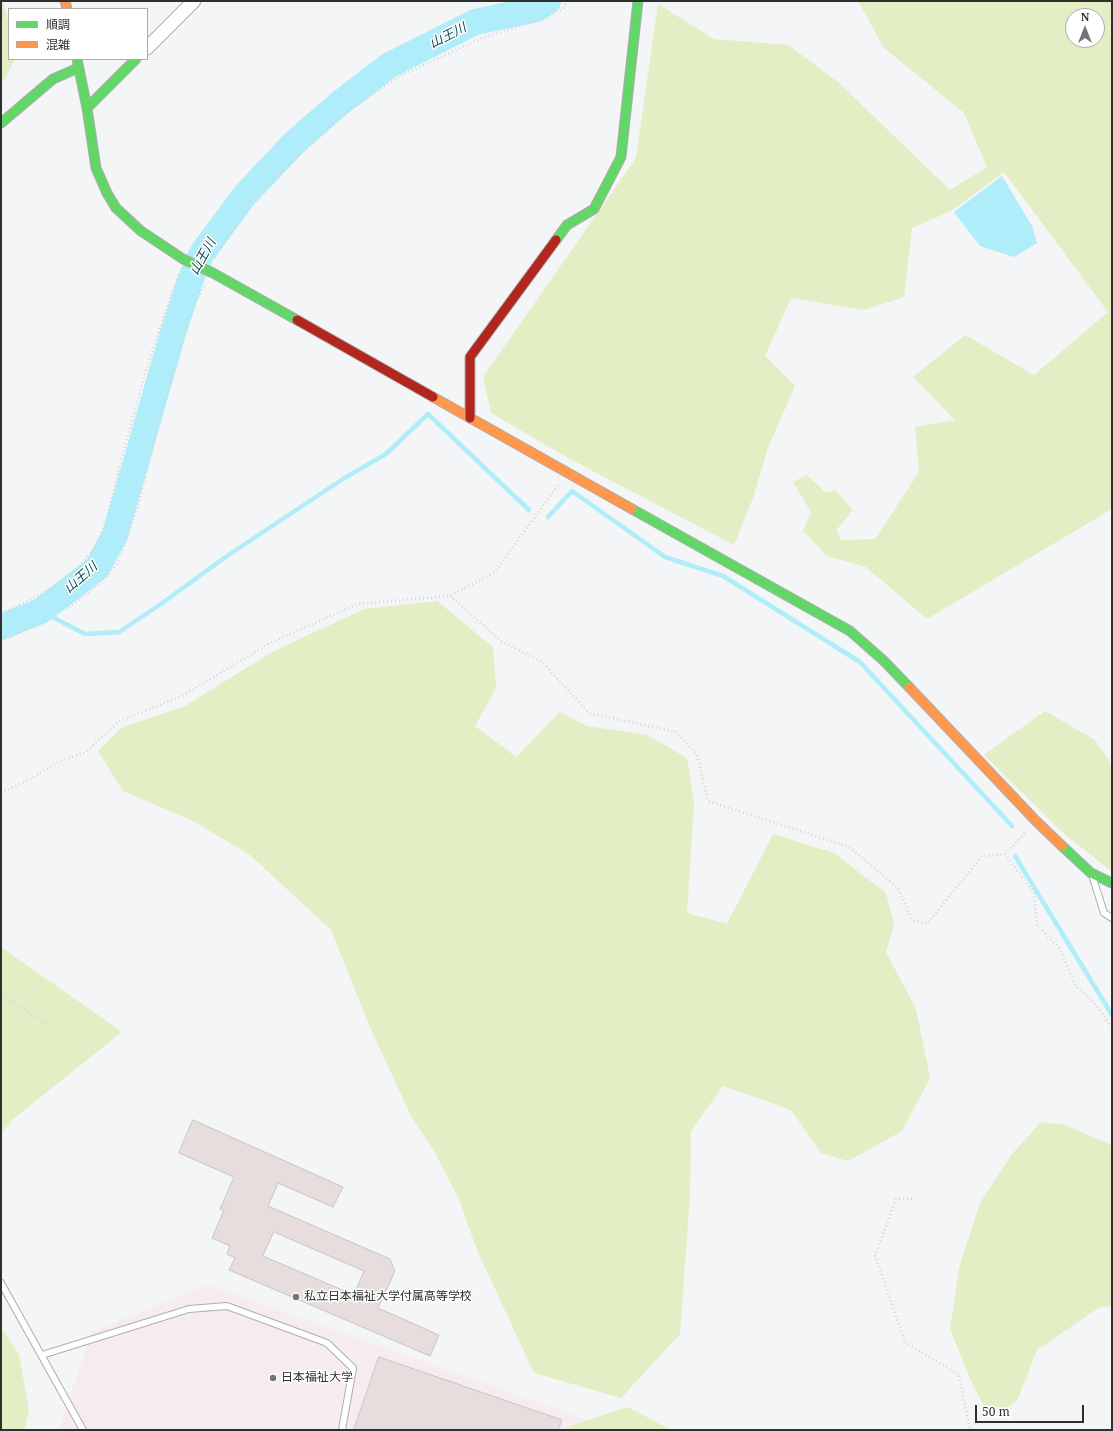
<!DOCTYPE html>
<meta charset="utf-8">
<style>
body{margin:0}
#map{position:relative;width:1113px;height:1431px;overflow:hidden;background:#f3f5f6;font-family:"Noto Serif","Noto Sans JP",serif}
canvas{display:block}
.frame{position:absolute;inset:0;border:2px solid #2e2f2f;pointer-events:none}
.legend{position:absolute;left:8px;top:8px;width:140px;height:52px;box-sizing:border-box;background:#fff;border:1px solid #abacac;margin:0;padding:5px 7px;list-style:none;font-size:12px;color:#2e2f2f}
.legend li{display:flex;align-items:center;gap:8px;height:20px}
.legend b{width:20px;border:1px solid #abacac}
.north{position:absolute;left:1065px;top:8px;width:40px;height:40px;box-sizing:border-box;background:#fff;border:1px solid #abacac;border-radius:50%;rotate:0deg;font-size:11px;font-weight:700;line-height:16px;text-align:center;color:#2e2f2f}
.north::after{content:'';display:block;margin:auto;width:14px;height:18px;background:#737475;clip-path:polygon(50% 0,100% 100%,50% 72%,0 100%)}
.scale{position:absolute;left:975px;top:1405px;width:109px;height:18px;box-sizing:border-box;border:2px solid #2e2f2f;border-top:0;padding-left:5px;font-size:12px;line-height:14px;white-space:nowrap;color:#2e2f2f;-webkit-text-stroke:3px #fff;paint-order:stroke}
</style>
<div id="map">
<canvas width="1113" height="1431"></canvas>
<div class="frame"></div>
<ul class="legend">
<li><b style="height:5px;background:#63d668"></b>順調</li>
<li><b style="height:5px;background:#ff974d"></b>混雑</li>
</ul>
<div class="north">N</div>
<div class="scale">50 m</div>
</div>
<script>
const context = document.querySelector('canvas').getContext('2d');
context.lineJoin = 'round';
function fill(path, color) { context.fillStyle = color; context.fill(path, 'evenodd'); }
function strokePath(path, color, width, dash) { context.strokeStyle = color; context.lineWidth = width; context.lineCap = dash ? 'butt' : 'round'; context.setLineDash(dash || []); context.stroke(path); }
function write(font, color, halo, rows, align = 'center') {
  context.font = font + ' "Noto Serif","Noto Sans JP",serif'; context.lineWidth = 3; context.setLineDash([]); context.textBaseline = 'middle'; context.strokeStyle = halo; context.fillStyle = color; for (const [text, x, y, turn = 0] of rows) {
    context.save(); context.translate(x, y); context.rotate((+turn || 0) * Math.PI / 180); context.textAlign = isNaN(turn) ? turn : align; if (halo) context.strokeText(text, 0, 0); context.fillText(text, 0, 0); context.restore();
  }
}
const education = new Path2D(`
 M208,1285L602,1425L601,1430H58L92,1332Z`);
const green = new Path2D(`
 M1,1H3L9,25V59H15L5,79L1,82Z
 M858,1H1112V509L927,619L866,567L827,556L803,531L811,512L793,482L807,475L826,493L835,490L853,510L837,529L840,540L875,539L919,472L915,427L955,420L913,377L965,335L1034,375L1108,312L1004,172L951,211L912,228L904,297L864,310L791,298L765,356L795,386L768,448L753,498L734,545L570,459L491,413L483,377L636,158L658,4L714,39L788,45L838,82L950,190L987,167L964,113L884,48ZM1073,16H1097V40H1073Z
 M437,601L493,647L496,688L475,726L516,757L560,712L587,726L647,735L687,758L694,803L687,913L727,924L773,834L834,853L886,893L894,925L886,952L916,1009L930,1078L902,1131L848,1161L821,1153L791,1110L723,1086L691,1131L690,1196L680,1334L621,1398L534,1373L477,1250L459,1199L433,1149L411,1116L369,1025L331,930L250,855L193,821L123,791L98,751L121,728L185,706L272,652L364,609Z
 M1045,711L1095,740L1112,765V872L1063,833L984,755Z
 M1,947L122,1032L12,1120L1,1134Z
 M1041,1122L1065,1125L1112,1145V1306L1100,1307L1037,1350L1017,1401L1000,1413L988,1412L974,1388L950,1329L959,1268L980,1203L1012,1154Z
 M1,1327L19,1354L29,1411L24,1430H1Z
 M628,1407L671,1430H569L570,1426Z`);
const water = new Path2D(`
 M1002,176L1032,226L1037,243L1014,257L980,246L954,212Z`);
const stream = new Path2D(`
 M548,517L572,491L665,557L723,576L860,662L1012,826
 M41,611L85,634L119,632L158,606L227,556L346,477L386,454L428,414L529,510
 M1015,856L1112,1015`);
const river = new Path2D(`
 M1,627L41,611L97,568L115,535L173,333L191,278L202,253L245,195L296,141L340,103L388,66L475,22L537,9L548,1`);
const building = new Path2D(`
 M193,1120L343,1187L333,1207L278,1183L268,1206L390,1259L395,1271L378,1308L439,1335L430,1356L229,1270L235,1258L227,1254L230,1246L212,1238L224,1210L220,1209L234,1177L179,1153ZM274,1232L364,1271L354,1295L263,1256Z
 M379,1357L562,1420L558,1430H354Z`);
const path = new Path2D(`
 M215,258L251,199L348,111L400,76L482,38L545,18L564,8L567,1
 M450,596L501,641L542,662L589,713L676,732L697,754L708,801L849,847L898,888L912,920L927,924L982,856L1005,854L1026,832
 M66,610L106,578L118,562L137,510L165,399L188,319L204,285
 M1,613C33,600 67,583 89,555C103,538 107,515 113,494C118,474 122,454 128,435C138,399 148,363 160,327C166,309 173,291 179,273
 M1,641L48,620
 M1,793L31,779L58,762L86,752L118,722L184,695L268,644L357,604L450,596L495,572L558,485
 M1005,854L1034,893L1037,925L1059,948L1076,986L1094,1002L1112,1028
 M1,994L51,1027
 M912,1199H896L875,1256L905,1342L959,1375L970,1430`);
const lane = new Path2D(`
 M1093,878L1104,913L1112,918
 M1,1283L83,1430
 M42,1355L189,1309L227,1306L327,1343L353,1368L342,1430`);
const street = new Path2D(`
 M147,48L194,1`);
const fast = new Path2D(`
 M77,59L87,108L96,168L107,193L116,208L141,231L183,259L213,273L297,320
 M87,108L136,59
 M1,123L53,79L78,68
 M556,240L567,225L594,209L621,157L638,1
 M632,509L850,631L884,661L909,687
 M1062,846L1091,873L1112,883`);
const slow = new Path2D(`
 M65,1L67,9
 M433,397L632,509
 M909,687L1036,821L1062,846`);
const jam = new Path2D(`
 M297,320L433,397
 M470,418V357L556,240`);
const markers = [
 [296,1297,4,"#737475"],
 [273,1378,4,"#737475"]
];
const poiNames = [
 ["私立日本福祉大学付属高等学校",304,1297],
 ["日本福祉大学",281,1378]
];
const waterNames = [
 ["山王川",448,36,-27],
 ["山王川",203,257,-61],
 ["山王川",81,578,-41]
];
fill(education, '#f7ebf2');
fill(green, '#e4eec4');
fill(water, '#aeedf9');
strokePath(stream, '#aeedf9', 4.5);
strokePath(river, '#aeedf9', 26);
fill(building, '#e7dddd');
strokePath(building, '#c5c5c6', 1);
strokePath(lane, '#adaeaf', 8);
strokePath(street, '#adaeaf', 15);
strokePath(fast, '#adaeaf', 11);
strokePath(slow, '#adaeaf', 11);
strokePath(jam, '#adaeaf', 11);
strokePath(path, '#d5d5d5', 2.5, [1, 3]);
strokePath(lane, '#fdfefe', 6);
strokePath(street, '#fdfefe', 13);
strokePath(fast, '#63d668', 9);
strokePath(slow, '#ff974d', 9);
strokePath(jam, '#b3261e', 9);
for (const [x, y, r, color] of markers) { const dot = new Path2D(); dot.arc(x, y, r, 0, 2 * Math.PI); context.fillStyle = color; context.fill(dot); strokePath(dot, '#fff', 1.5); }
write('12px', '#2e2f2f', '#fff', poiNames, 'left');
write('italic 13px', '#114750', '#fff', waterNames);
</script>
